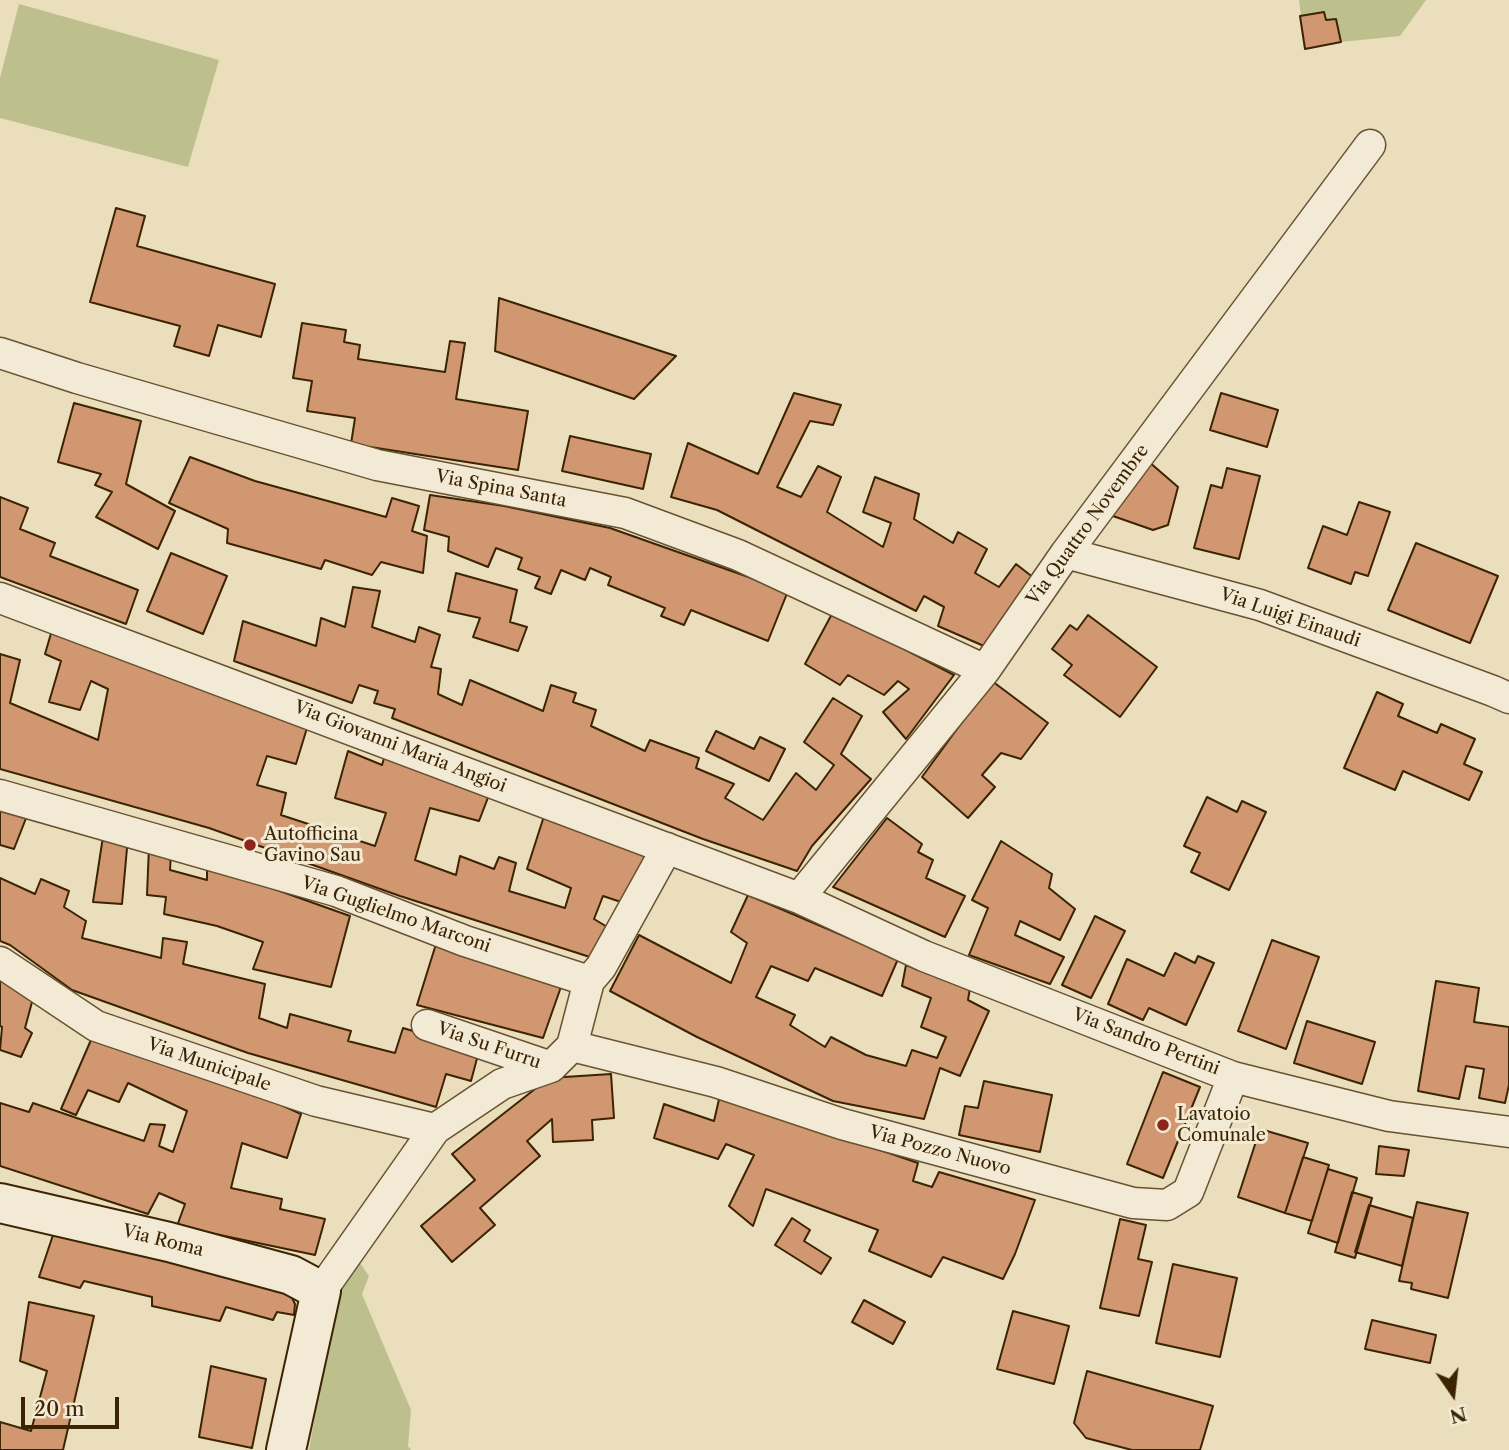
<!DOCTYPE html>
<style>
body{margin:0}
#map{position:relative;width:1509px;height:1450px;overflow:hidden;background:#ebdebd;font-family:"Libre Caslon Text",serif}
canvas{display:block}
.north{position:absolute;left:1418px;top:1359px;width:70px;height:70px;-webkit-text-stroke:5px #f2ead4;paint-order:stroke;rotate:166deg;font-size:19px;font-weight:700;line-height:28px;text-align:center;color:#3c2403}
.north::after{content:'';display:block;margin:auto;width:24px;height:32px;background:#3c2403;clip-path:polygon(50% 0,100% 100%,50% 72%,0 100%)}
.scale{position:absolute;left:21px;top:1397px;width:98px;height:32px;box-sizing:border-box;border:4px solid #3c2403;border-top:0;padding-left:9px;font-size:21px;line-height:24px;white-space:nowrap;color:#3c2403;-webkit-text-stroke:5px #f2ead4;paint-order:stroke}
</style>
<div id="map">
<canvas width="1509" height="1450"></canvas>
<div class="north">N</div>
<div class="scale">20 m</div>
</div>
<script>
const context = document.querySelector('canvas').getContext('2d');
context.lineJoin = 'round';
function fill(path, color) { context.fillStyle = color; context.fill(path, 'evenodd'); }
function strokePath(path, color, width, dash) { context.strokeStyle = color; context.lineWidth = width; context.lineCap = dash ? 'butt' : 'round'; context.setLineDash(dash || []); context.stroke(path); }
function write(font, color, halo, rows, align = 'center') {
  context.font = font + ' "Libre Caslon Text",serif'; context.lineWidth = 6; context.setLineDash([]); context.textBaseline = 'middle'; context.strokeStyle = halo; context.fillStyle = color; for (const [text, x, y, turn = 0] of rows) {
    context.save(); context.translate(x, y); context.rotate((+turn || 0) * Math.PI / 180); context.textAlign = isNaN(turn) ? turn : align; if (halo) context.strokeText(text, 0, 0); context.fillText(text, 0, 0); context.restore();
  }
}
const green = new Path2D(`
 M1299,0H1426L1400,36L1341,42L1305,49Z
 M19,4L219,60L188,167L0,118V78Z
 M358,1260L369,1276L362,1294L411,1410L408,1446L411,1450H309L335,1303L343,1278Z`);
const building = new Path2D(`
 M1324,12L1326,20L1336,19L1341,42L1305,49L1300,16Z
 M116,208L145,216L137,246L275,284L261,337L218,325L209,356L174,346L180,326L90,302Z
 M499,298L676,356L634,399L495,351Z
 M302,323L346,330L344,342L360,345L358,359L445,372L450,341L465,343L456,399L528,411L518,470L351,444L355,418L307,411L312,381L293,378Z
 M794,393L841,405L833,425L810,421L777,487L801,497L818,466L841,477L827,512L883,547L891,523L863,512L875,477L919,494L914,519L953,543L958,532L987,549L975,573L999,587L1016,564L1039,582L993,650L938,626L944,607L924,596L916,611L717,510L671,497L688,443L758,474Z
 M1221,393L1278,410L1267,447L1210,430Z
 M74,403L141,421L126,484L175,511L158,549L96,517L112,492L95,485L101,474L58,462Z
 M570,436L651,454L643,489L562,471Z
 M190,457L255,481L386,517L392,498L419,506L412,531L427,536L423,573L381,562L372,575L325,560L321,569L227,543L228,529L169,503Z
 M1148,461L1178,487L1168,525L1153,530L1110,515Z
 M1227,468L1260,476L1239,559L1194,548L1211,485L1222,488Z
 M430,495L504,506L610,528L788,591L768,641L691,610L684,625L661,616L665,608L608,585L611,577L590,568L585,580L561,570L551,594L535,588L540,577L518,569L522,558L496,548L488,567L448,551L449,537L424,530Z
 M0,497L28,508L20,529L55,543L50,556L138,590L126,624L0,577Z
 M1359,502L1390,512L1368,576L1355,572L1351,584L1308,568L1323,526L1347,535Z
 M1416,543L1498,576L1470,643L1388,610Z
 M171,553L227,576L203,634L147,611Z
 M456,573L517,590L510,622L527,627L518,651L473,637L480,618L448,611Z
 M353,587L380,591L372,627L415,642L419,627L440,635L431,667L441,669L438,694L462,705L470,680L543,711L551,685L576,693L573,702L596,710L591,726L645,751L650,740L699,758L696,768L734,784L725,798L763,820L796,773L816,790L834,765L804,742L833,698L862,716L841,754L871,779L812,846L797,871L703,839L392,718L395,709L374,703L378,691L359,685L352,703L234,661L243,621L316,646L321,618L345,627Z
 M833,612L954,675L906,739L883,712L909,689L898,681L884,695L848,675L840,685L805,664Z
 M1088,615L1157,667L1120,717L1064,675L1072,665L1052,649L1070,625L1077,630Z
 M52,630L307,728L296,764L267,756L257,785L286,793L281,815L375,846L386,813L335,798L348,751L382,765L385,755L489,795L479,821L430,808L415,860L456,875L460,856L494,869L499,857L516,863L509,891L565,908L571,888L527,869L544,816L651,854L624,903L603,896L594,919L609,928L593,958L400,896L209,828L0,769V654L20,660L10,703L98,740L108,689L91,681L80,710L49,702L61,661L45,654Z
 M992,681L1048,723L1021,759L1001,753L982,775L995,787L968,818L922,777Z
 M1377,692L1403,704L1398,716L1437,733L1441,724L1475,739L1464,764L1482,772L1469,800L1403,771L1395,790L1344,768Z
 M716,731L754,749L760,737L785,749L769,781L706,751Z
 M1207,797L1237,812L1242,801L1266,812L1229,890L1191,872L1200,853L1184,846Z
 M0,800L30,808L14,849L0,845Z
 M887,818L922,844L918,852L933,860L926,878L965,896L945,937L833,887Z
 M104,830L128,837L122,904L93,902Z
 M1001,841L1052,874L1049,888L1075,909L1060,940L1020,921L1015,935L1064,957L1050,984L969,955L988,908L972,900Z
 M149,846L171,853L170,870L207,880V865L350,916L331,987L253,969L263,942L217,926L164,914L166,897L147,895Z
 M0,878L35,894L41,879L69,891L64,907L86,921L82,938L161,958L163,938L187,942L183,964L265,984L259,1018L287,1028L290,1014L351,1031L348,1041L395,1053L403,1028L479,1051L471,1081L446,1074L436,1107L248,1053L72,990L10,945L0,941Z
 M748,895L898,959L882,996L815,968L808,981L771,966L756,997L795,1015L790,1025L825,1047L831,1037L866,1055L906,1066L912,1050L937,1058L946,1037L921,1027L931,998L902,986L906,965L970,988L968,1000L989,1011L960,1076L940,1068L924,1119L833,1101L697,1037L610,991L639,935L731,983L747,943L731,932Z
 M1095,916L1125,931L1091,998L1062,985Z
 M1272,940L1319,957L1286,1049L1238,1031Z
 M436,944L562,984L543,1038L417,1005Z
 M1175,953L1195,963L1198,956L1214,963L1186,1025L1149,1008L1143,1020L1108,1004L1127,959L1164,976Z
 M0,971L35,991L25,1028L32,1033L21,1057L0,1050L2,1027L0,1026Z
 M1436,981L1479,988L1474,1022L1509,1027V1085L1505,1103L1479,1098L1484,1069L1466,1066L1459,1099L1418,1091Z
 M1307,1021L1375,1042L1362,1084L1294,1063Z
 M94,1033L251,1091L301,1114L287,1158L242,1143L231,1188L282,1199L280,1209L325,1219L315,1255L177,1226L185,1204L159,1193L148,1214L0,1166V1103L29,1112L33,1103L144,1141L150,1124L165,1125L159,1146L173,1152L187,1111L128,1083L119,1102L88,1090L76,1115L61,1109Z
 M1163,1072L1200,1087L1163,1178L1127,1164Z
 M611,1074L614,1118L592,1120L593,1140L553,1142L552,1119L527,1141L540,1156L480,1208L495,1225L452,1262L421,1226L475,1180L452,1154L549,1078Z
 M984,1081L1052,1095L1040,1152L959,1135L965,1106L978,1108Z
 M720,1095L918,1163L913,1181L932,1187L939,1172L1035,1200L1015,1254L1003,1279L943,1257L931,1277L869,1251L878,1230L766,1189L753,1226L729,1206L754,1155L726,1144L718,1159L654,1138L664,1104L714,1121Z
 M1260,1129L1308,1143L1285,1213L1238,1197Z
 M1379,1146L1409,1150L1404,1176L1376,1174Z
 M1303,1157L1329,1165L1312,1221L1285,1213Z
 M1328,1169L1357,1178L1338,1243L1308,1233Z
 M1352,1192L1372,1198L1355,1258L1335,1252Z
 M1417,1202L1468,1213L1448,1298L1411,1289L1412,1283L1399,1281Z
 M1369,1205L1413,1218L1402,1266L1355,1252Z
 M792,1218L810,1230L804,1241L831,1258L821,1274L775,1245Z
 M1120,1219L1146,1225L1138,1259L1152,1262L1139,1316L1100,1308Z
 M55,1229L286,1286L295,1304L294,1315L277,1312L273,1320L226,1307L220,1321L152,1306V1297L84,1281L80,1288L39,1277Z
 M1173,1264L1237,1278L1220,1357L1156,1343Z
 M864,1300L905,1322L893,1344L852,1322Z
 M29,1302L94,1316L63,1450H0V1422L31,1431L47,1371L20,1361Z
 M1013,1311L1069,1326L1054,1384L997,1369Z
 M1372,1320L1436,1335L1430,1363L1365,1349Z
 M211,1366L266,1379L252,1448L199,1437Z
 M1087,1371L1213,1406L1200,1450H1132L1086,1438L1074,1423Z`);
const street = new Path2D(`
 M0,353L77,378L377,465L625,513L738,555L985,670
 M1066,553L1260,605L1493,691L1509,698
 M0,598L799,898L924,956L1233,1077L1389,1116L1509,1132
 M0,795L336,891L465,941L589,981
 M799,898L985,670L1066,553L1370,145
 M0,962L96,1026L316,1101L435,1129
 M427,1025L551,1067
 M572,1046L716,1082L842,1124L1133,1203L1167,1205L1188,1192L1233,1077
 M321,1291L435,1129L502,1084L551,1067L572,1046L589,981L601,967L667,848`);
const secondary = new Path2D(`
 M0,1203L169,1242L291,1275L321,1291L286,1450`);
const markers = [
 [250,845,7,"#8f2418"],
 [1163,1125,7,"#8f2418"]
];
const streetNames = [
 ["Via Spina Santa",501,489,11],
 ["Via Quattro Novembre",1088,525,-54],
 ["Via Luigi Einaudi",1290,618,19],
 ["Via Giovanni Maria Angioi",400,747,21],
 ["Via Guglielmo Marconi",396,915,19],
 ["Via Sandro Pertini",1146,1042,21],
 ["Via Su Furru",489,1046,19],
 ["Via Municipale",209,1065,19],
 ["Via Pozzo Nuovo",940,1151,15],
 ["Via Roma",163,1241,14]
];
const poiNames = [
 ["Autofficina",264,835],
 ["Gavino Sau",264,856],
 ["Lavatoio",1177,1115],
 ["Comunale",1177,1136]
];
fill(green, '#bdc08d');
fill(building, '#d09770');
strokePath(building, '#3c2403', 2);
strokePath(street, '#685232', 33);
strokePath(secondary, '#3c2403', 42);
strokePath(street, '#f2ead4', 30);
strokePath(secondary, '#f2ead4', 38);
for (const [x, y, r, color] of markers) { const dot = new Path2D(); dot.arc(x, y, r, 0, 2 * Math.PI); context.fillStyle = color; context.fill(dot); strokePath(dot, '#f2ead4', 2.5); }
write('18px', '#3c2403', '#f2ead4', streetNames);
write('18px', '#3c2403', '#f2ead4', poiNames, 'left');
</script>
